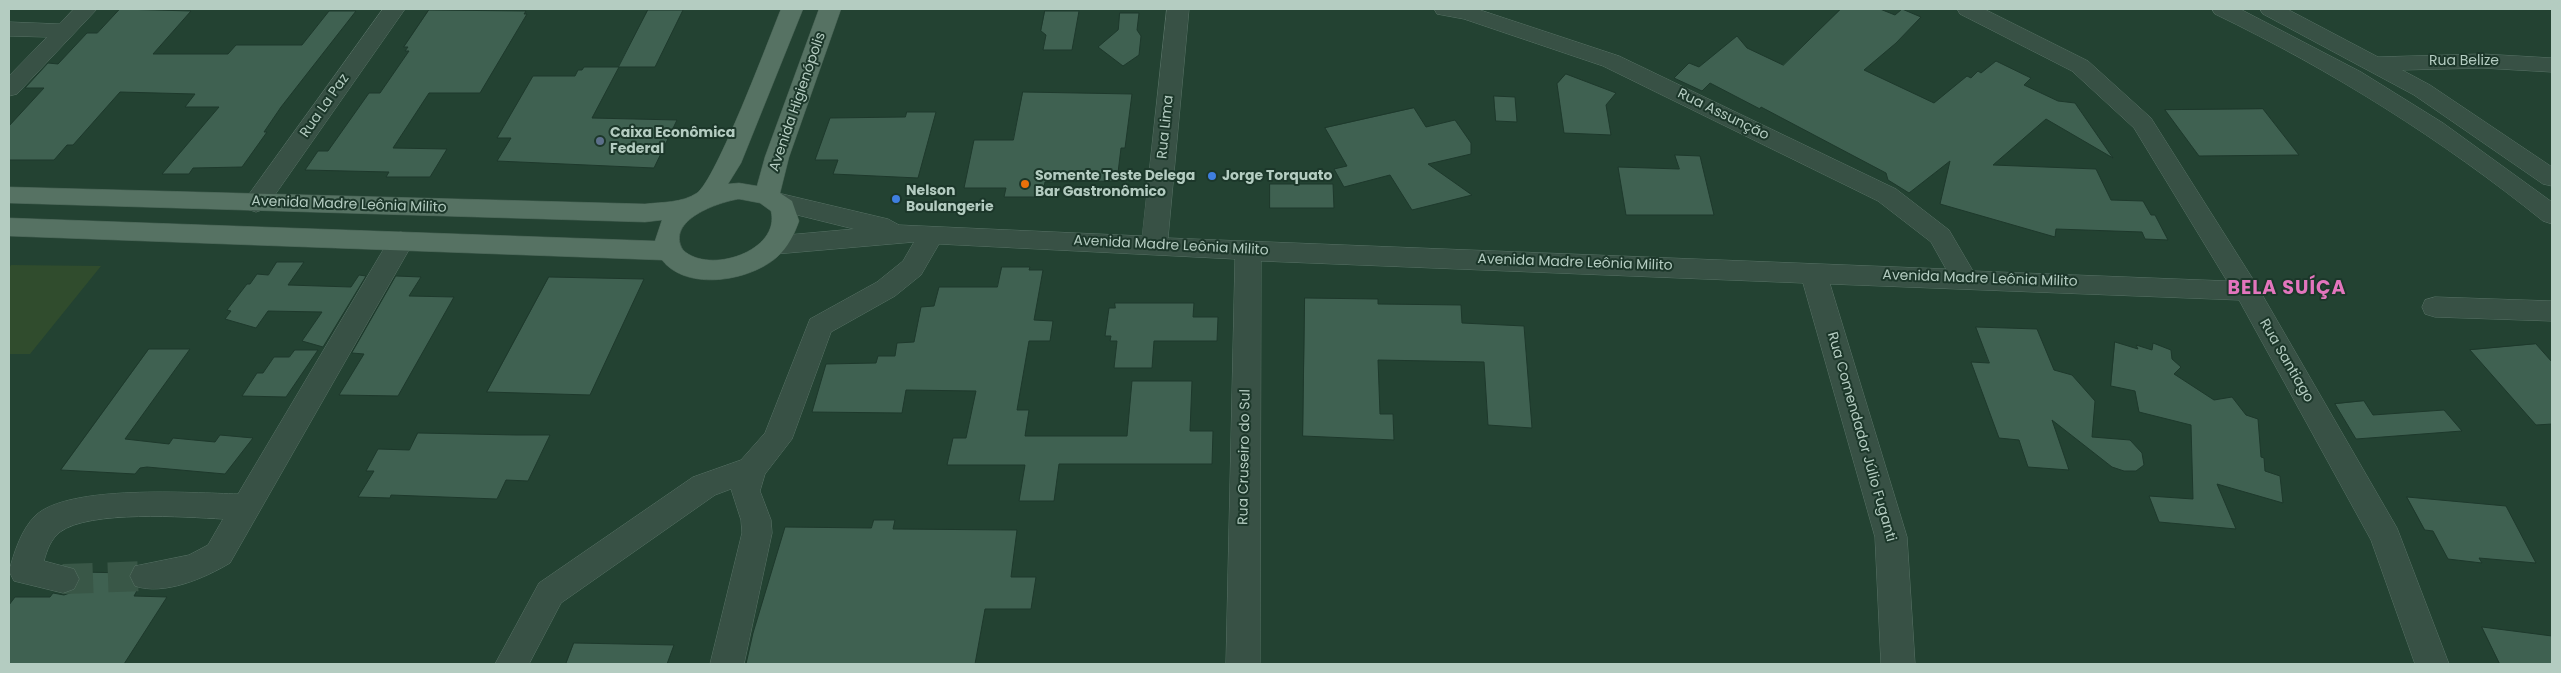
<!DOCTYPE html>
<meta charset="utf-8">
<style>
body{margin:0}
#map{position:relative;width:2561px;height:673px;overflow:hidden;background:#234232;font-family:Poppins,sans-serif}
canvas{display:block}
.frame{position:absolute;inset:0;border:10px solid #b4ccc1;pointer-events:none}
</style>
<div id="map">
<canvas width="2561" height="673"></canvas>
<div class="frame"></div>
</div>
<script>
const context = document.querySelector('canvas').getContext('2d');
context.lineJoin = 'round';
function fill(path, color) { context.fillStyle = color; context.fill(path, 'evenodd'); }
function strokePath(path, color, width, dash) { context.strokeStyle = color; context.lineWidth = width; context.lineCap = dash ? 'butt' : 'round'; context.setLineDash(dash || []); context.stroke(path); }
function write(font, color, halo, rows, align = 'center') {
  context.font = font + ' Poppins,sans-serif'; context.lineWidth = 4; context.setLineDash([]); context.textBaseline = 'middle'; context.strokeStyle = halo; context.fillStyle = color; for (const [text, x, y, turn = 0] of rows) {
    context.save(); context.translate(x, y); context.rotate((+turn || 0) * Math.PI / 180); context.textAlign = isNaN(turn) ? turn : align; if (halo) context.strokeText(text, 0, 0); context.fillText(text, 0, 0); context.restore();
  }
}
const green = new Path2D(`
 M11,265L101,266L30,354H9V268Z`);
const building = new Path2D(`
 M120,9L191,11L153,54H228L236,45H302L329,11H356L281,107L264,132H267L242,167L193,168L189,174H162L219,107H185L195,94L120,92L73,145H67L54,160H9V126L44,88H25L48,63L58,64L87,33H97Z
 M1841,9H1880L1895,15L1902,9L1921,17L1896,43L1864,70L1934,103L1967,76L1971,78L1978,71L1981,73L1996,61L2031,78L2024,85L2058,101L2075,103L2113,158L2046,119L1993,165L2096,169L2111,200L2143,201L2151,215H2155L2168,240L2145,239L2142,232L2056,229L2055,237L1940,204L1950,161L1909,193L1888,180L1886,173L1761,107L1760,109L1710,83L1702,91L1674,78L1689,63L1699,67L1737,36L1747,48L1783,65Z
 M429,10L526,11L524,14H527L480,93H429L393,148L447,149L430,177H386L389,172L305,170L318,151H328L369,93H380L409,51H405L408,47H404Z
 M648,10H683L655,67H619L592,118L677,120L654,168L497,161L511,138H497L533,76H575L578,70H582L584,67H618Z
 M1045,11H1079L1072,50H1043L1046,35L1041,31Z
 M1120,13H1139L1137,30L1141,36L1139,55L1123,66L1098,47L1118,30Z
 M1566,74L1616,93L1606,105L1611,135L1564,133L1557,84Z
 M1023,92L1132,94L1125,148H1121L1117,181L1045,182L1042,197H1004L1006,188H964L974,140H1013Z
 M1494,96L1515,97L1517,122L1496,121Z
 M1414,108L1426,127L1455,120L1471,143V154L1428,164L1472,195L1412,210L1390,175L1344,187L1334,169L1347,166L1325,128Z
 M2263,109L2299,155L2199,156L2165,110Z
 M907,112H936L918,178L833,174L838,160H815L830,118L905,117Z
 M1675,155L1700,156L1714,215H1626L1618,167L1679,169Z
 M1270,184H1333L1334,208H1270Z
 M277,262H304L288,285L351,287L359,275L366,276L323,347L302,341L322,312L268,311L256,328L225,319L231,311L227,310L247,284H250L257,274L268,275Z
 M1002,267H1030L1029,270H1043L1034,320L1053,321L1050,341H1029L1017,410H1029L1025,436H1127L1132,381H1192L1190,431H1213L1212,464H1059L1054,501H1019L1025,465H947L953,438H966L976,391L906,390L902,413L812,412L826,364L876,363L878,356H895L897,343L914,342L921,307L934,306L939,287H997Z
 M396,276L421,277L409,296L454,297L398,396L339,395L364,354L352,353Z
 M549,277L644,279L590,395L487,392Z
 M1305,298L1378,299V304L1461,305L1462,323L1524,326L1532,428L1488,425L1484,362L1378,360L1380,414H1393L1394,440L1303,436Z
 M1115,303H1194L1193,317H1218L1217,341H1154L1152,368H1114L1117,341H1110L1111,336H1105L1109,308H1115Z
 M1976,327L2037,329L2054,370L2072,375L2095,401L2092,437L2130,440L2142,453L2144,465L2136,471H2124L2112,467L2052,420L2069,470L2028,467L2019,440L1999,438L1971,362L1989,363Z
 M2115,342L2138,349L2136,345L2152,350L2153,343L2171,350L2172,359L2181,367L2174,374L2214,400L2232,397L2246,415L2258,419L2261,457L2264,458L2265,471L2280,476L2283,503L2217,484L2236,529L2159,522L2149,496L2193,499L2191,425L2139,412L2135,391L2111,386Z
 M2536,344L2552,362V424L2536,425L2470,350Z
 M149,349H190L125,439L169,444L173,438L215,442L220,435L253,438L225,474L147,467L140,468L135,474L61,470Z
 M295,350H318L286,397L242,396L257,373H263L274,357H289Z
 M2364,401L2373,415L2444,410L2462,431L2356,439L2335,404Z
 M418,433L516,435H550L528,481L506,480L497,499L391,495L390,498L358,497L374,471H366L378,449L409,450Z
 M2407,497L2506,506L2536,563L2479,558L2482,563L2448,559L2433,531L2425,530Z
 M874,520H895L893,529L1017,530L1011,577H1036L1031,609H985L975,664H746L753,633L785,527L871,528Z
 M78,572L130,573L128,577L133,587L138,589L134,596L167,597L124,664H9V605L15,597H50L53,593L64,595L75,591L81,580Z
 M2482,627L2552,636V664H2500Z
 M574,643L674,645L667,664H566Z`);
const minorTunnel = new Path2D(`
 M63,579L146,576`);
const minor = new Path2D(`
 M74,9H97L17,94L9,96V76L47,37L9,36V22L59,24Z
 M383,9H405L265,209L256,212L247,209L243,203L247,197Z
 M1167,9H1189L1168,238L1946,269L1931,242L1878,201L1603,66L1464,19L1437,14L1434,9H1477L1619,56L1896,189L1949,230L1973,271L2227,281L2134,128L2072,71L1960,14L1957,9H1984L2088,61L2151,118L2256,284L2397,528L2449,664H2415L2371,540L2239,300L1830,284L1907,537L1915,664H1881L1875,537L1803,283L1261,261L1260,664H1226L1235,259L939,244L921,275L895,296L831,332L792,439L765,474L760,491L771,520L772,533L744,664H710L742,533L741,520L731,489L715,495L561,603L529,664H495L539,583L693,477L741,460L765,433L810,319L877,282L903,261L914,242L776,254L767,251L763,245L767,239L776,236L854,229L769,208L765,202L769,196L778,193L888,219L899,225L1142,236Z
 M2212,9H2240L2361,72L2443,123L2552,202V224L2543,221C2441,139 2333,71 2215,14Z
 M2260,9H2287L2378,57L2482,54L2552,58V72L2482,68L2402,70L2430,85L2552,167V186L2543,184L2414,95L2263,14Z
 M401,232L410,235L414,241L230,563C205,578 164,596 135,586L130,576L135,566L189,555L208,545L223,519C186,517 89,510 60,532C51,539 47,550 44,561L74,569L79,579L74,589L63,593L14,581L9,571C14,553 21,530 35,516C68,484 193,493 238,494L392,235Z
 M2435,297L2552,301V321L2435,317L2425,314L2422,307L2425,300Z`);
const major = new Path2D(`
 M781,9H803L741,163L728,184L739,183L757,186L765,157L819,9H841L789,157L780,193L792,201L799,221C794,235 788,247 777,257C750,281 687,292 662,260L9,236V218L655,241L662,220L645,222L9,203V187L645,204C662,202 682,203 697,193C716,180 769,39 781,9ZM739,199L760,203L771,211C781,251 709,275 683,250C665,220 719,202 739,199Z`);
const markers = [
 [600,141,5,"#5c6f8a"],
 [1212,176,5,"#3f7fe0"],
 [1025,184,5,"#e8710a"],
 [896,199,5,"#3f7fe0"]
];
const streetNames = [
 ["Rua Belize",2464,61],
 ["Avenida Higienópolis",798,102,-71],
 ["Rua La Paz",325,106,-55],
 ["Rua Assunção",1723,115,26],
 ["Rua Lima",1166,127,-84],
 ["Avenida Madre Leônia Milito",349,205,2],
 ["Avenida Madre Leônia Milito",1171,246,3],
 ["Avenida Madre Leônia Milito",1575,263,2],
 ["Avenida Madre Leônia Milito",1980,279,2],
 ["Rua Santiago",2286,361,60],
 ["Rua Comendador Júlio Fuganti",1861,437,74],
 ["Rua Cruseiro do Sul",1245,457,-89]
];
const poiNames = [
 ["Caixa Econômica",610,133],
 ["Federal",610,149],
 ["Somente Teste Delega",1035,176],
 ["Bar Gastronômico",1035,192],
 ["Jorge Torquato",1222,176],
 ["Nelson",906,191],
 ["Boulangerie",906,207]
];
const districtNames = [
 ["BELA SUÍÇA",2287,289]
];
fill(green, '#304c2d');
fill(building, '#3f6151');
strokePath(building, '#1e392c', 1);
strokePath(minorTunnel, '#395747', 30, [30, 15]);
strokePath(minor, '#587266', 1);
strokePath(major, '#445e51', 1);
fill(minor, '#385145');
fill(major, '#567263');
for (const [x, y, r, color] of markers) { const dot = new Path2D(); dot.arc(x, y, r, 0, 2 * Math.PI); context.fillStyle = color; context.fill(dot); strokePath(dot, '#1c372a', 2); }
write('14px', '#b4ccc1', '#1c372a', streetNames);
write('bold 14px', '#b4ccc1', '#1c372a', poiNames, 'left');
context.letterSpacing = '1px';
write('bold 19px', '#e375bd', '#1c372a', districtNames);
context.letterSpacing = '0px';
</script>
